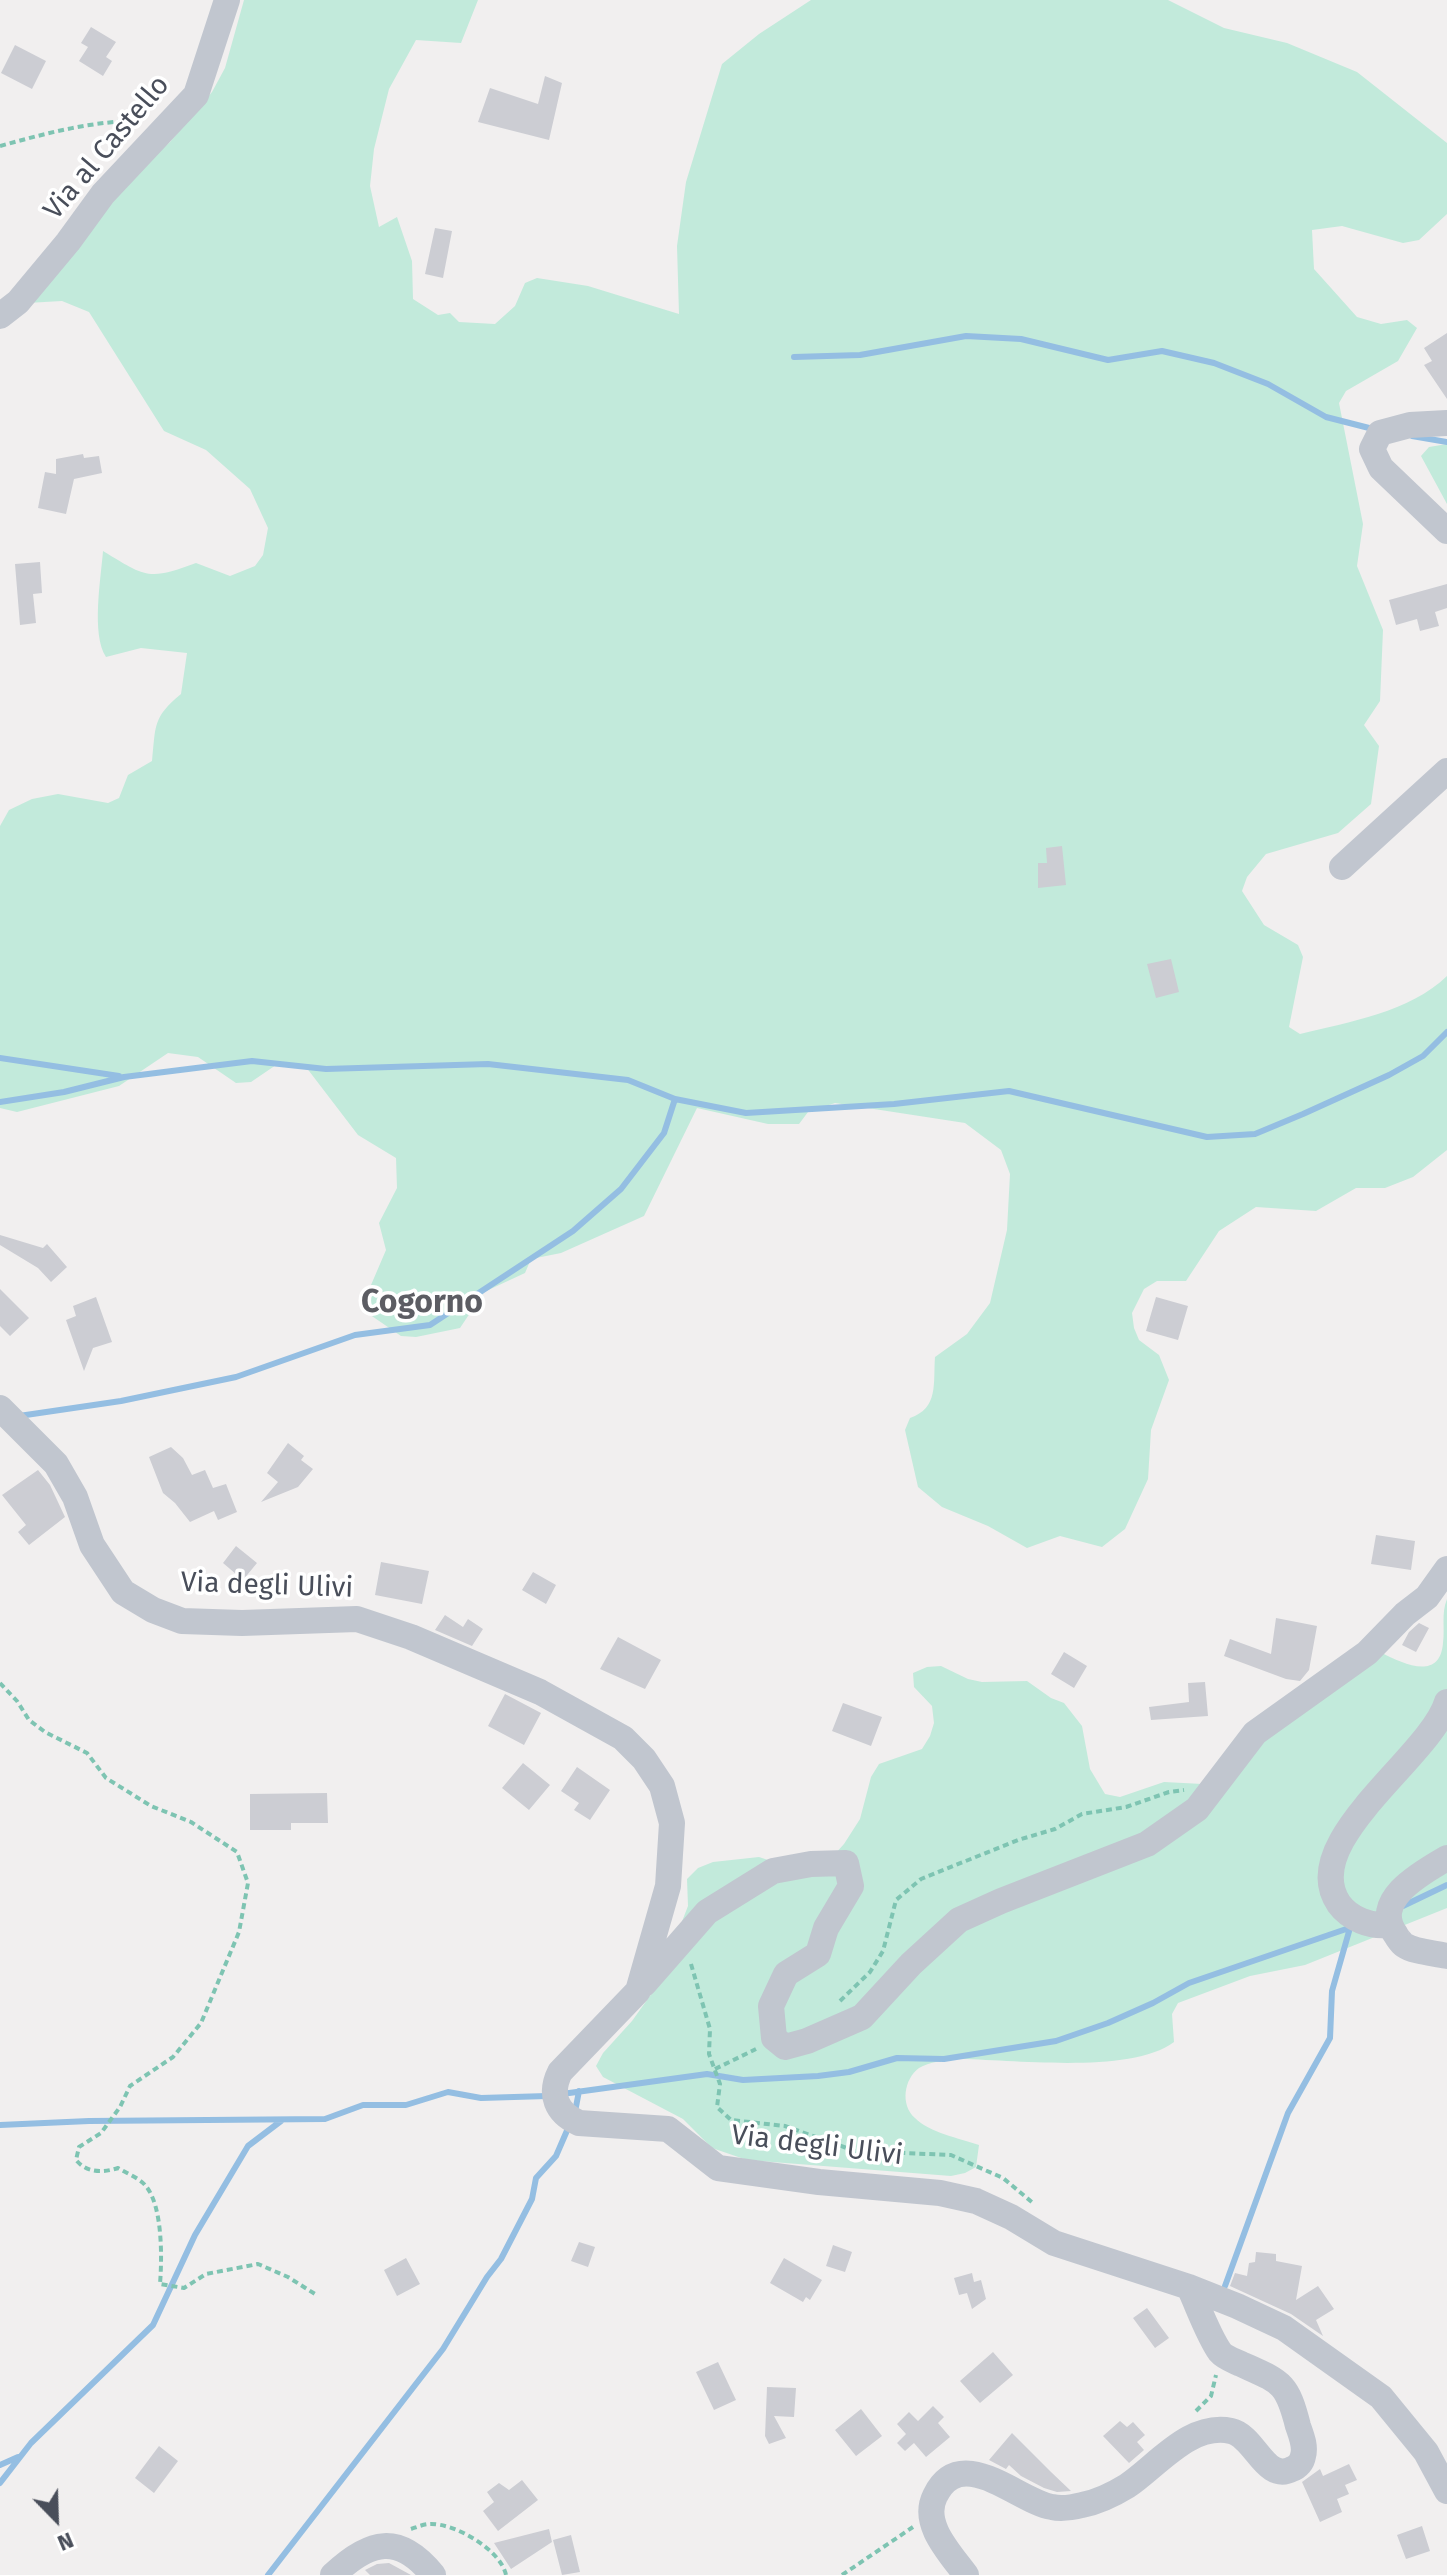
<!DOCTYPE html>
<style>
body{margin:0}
#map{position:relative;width:1447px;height:2575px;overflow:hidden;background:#f1efef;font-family:"Fira Sans",sans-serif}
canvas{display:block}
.north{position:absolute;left:16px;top:2479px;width:80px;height:80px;-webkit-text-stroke:6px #fff;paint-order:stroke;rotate:157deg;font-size:22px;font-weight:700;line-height:32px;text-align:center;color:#494e5a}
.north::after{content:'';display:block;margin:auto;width:28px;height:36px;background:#494e5a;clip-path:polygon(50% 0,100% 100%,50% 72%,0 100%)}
</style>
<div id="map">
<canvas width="1447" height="2575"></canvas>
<div class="north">N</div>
</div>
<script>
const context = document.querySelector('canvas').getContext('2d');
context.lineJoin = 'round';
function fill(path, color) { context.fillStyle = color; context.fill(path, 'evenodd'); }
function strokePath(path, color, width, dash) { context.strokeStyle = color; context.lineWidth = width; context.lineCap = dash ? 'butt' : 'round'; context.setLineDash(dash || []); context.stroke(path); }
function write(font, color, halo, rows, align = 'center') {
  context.font = font + ' "Fira Sans",sans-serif'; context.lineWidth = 7; context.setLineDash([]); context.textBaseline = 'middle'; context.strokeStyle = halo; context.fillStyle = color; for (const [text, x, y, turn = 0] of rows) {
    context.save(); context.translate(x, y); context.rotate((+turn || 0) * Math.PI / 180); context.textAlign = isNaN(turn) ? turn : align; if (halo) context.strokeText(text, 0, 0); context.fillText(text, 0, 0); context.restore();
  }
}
const green = new Path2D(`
 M244,0H478L461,43L416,40L389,89L374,149L370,186L379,227L397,217L412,261L413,299L438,315L450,313L459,322L495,324L515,306L525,283L537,278L588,286L679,314L677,246L686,182L722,64L759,34L811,0H1168L1224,28L1287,43L1357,72L1447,143V214L1419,240L1403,243L1342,226L1312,230L1314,269L1357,317L1381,324L1407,320L1417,328L1398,361L1346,391L1339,403L1363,524L1357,566L1383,630L1380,701L1364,725L1379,746L1371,804L1338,833L1266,854L1247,877L1242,891L1264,925L1298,945L1303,957L1289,1027L1300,1034C1349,1022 1410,1012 1447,976V1150L1413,1177L1385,1188H1356L1316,1211L1256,1207L1219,1231L1186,1281H1157L1144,1289L1132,1313L1134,1328L1139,1340L1159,1355L1169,1380L1151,1430L1148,1479L1125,1529L1102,1547L1060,1536L1027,1548L988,1526L942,1507L918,1487L905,1430L910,1418C939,1408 933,1383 935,1357L967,1334L990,1303L1007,1230L1010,1174L1001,1150L965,1123L835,1103L808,1112L799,1124H768L697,1108L644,1216L561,1253L531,1259L525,1273L484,1292L460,1328L416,1337L401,1336L366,1312L365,1299L386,1250L379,1223L397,1188L396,1158L358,1135L306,1067L276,1065L251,1082L236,1083L198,1057L168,1053L119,1086L17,1112L0,1108V826L9,810L32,799L58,794L108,803L119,798L128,775L152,761C156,726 152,718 181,694L187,653L141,648L106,657C91,634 101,578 103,551C146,577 148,581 196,563L230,576L255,566L263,555L268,528L250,489L206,450L164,431L89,312L62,301L27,303L125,181L170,142L212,92L225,68Z
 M1447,444V504L1421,456L1429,447Z
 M1447,1599V1908L1305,1965L1250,1976L1178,2003L1172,2014L1174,2042C1130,2075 1012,2059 956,2059C945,2060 929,2062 919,2068C904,2079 900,2105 915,2118C930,2133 959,2138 979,2145L976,2167L965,2173L951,2176L747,2160L712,2148L683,2119L603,2077L596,2066L603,2053L632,2021L657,1986L688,1906L687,1879L698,1868L713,1862L759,1857L774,1862L834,1855L844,1844L860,1819L871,1777L879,1764L922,1749L930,1736L934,1723L932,1706L914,1687L913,1673L927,1667L941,1666L968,1679L982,1682L1027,1681L1051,1698L1064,1703L1082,1726L1090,1769L1105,1794L1120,1797L1164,1782L1222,1785L1258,1745L1382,1653C1402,1663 1440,1682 1443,1643C1445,1627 1441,1614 1447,1599Z`);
const stream = new Path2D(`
 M794,357L860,355L966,336L1021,339L1108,360L1162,351L1214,363L1268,384L1326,417L1373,429
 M1412,436L1447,442
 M0,1058L119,1076
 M0,1102L64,1092L124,1077L252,1061L326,1069L488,1064L628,1080L675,1099L746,1113L894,1104L1009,1091L1207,1137L1255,1134L1303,1114L1389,1075L1423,1056L1447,1032
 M19,1416L121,1401L236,1377L355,1335L430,1325L573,1231L621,1189L664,1133L675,1099
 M1403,1906L1447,1885
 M562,2094L707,2074L743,2080L818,2076L849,2072L897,2058L944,2059L1056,2041L1108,2023L1153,2003L1189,1983L1352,1927
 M575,2112L579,2091
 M0,2125L89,2121L325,2119L363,2105H406L448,2092L481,2098L547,2096
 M1225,2286L1288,2113L1330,2038L1332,1991L1350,1928
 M0,2465L18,2457
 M0,2483L31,2443L153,2325L195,2235L248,2146L281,2121
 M268,2575L443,2349L487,2277L501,2259L532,2199L536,2178L556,2156L569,2126`);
const building = new Path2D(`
 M91,27L116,42L106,57L112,61L103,76L79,61L88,47L81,43Z
 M15,45L46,61L32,89L1,73Z
 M545,76L562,83L549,140L478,122L490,88L538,104Z
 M435,228L452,231L443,278L425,274Z
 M1447,333V399L1424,365L1432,361L1424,348Z
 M83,454L84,458L99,456L102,473L74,479L66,514L38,508L45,472L56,474V459Z
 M40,562L42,593L33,594L36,623L20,625L15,564Z
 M1447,584V608L1435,612L1439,626L1420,631L1417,619L1396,625L1389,600Z
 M1062,846L1066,885L1038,888V863H1047L1046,848Z
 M1171,959L1179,992L1156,998L1147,964Z
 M0,1235L43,1248L47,1244L67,1267L51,1282L38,1268L0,1245Z
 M0,1289L29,1318L10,1336L0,1326Z
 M96,1297L112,1342L93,1348L84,1371L66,1320L76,1316L73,1306Z
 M1156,1297L1188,1306L1178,1340L1146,1331Z
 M288,1443L304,1456L301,1460L313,1469L298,1487L261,1502L278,1482L267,1473Z
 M171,1447L183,1458L192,1475L205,1470L213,1488L226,1484L237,1512L218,1520L214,1511L190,1522L175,1503L163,1493L149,1457Z
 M38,1470L50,1485L65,1517L29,1545L18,1532L26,1525L2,1495Z
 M1376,1535L1415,1541L1411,1570L1371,1564Z
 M236,1546L257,1563L243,1580L223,1563Z
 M381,1562L429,1571L422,1604L375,1595Z
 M533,1572L556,1585L546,1604L522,1590Z
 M445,1615L463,1627L468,1619L483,1629L472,1646L435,1630Z
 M1276,1618L1317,1626L1309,1670L1300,1681L1286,1679L1224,1656L1230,1639L1271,1654Z
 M1419,1623L1429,1628L1416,1652L1402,1645L1409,1632Z
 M618,1637L661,1660L645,1689L600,1669Z
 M1064,1652L1087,1666L1074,1688L1051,1674Z
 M1205,1682L1208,1716L1151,1720L1149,1707L1189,1702L1188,1683Z
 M505,1694L541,1713L524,1745L488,1726Z
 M843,1703L882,1717L871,1746L832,1731Z
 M523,1763L550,1785L529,1810L502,1788Z
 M577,1767L610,1790L590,1820L574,1810L579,1803L561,1791Z
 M327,1793L328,1823H291V1830H250V1794Z
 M579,2242L595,2247L588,2267L571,2261Z
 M833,2245L852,2252L845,2272L826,2266Z
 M1256,2252L1276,2254V2261L1302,2266L1296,2300L1318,2286L1334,2309L1316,2320L1323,2336L1291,2314L1230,2286L1235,2273L1247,2276L1249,2263L1255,2262Z
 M406,2258L420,2284L397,2296L384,2270Z
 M784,2258L822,2280L810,2300L806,2297L803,2302L770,2283Z
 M972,2273L974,2282L981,2280L986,2299L972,2309L967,2293L959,2295L954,2278Z
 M1147,2308L1169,2338L1155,2348L1133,2318Z
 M993,2352L1013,2375L980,2403L960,2381Z
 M718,2362L736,2400L714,2410L696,2372Z
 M767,2387L796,2388L794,2417L774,2416L786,2438L769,2444L765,2436Z
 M933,2406L944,2417L938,2423L950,2437L926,2457L914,2443L905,2451L897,2443L906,2434L897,2424L909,2412L918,2421Z
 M861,2409L882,2436L856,2456L835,2430Z
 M1120,2421L1127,2427L1133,2422L1145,2435L1137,2442L1144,2450L1129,2463L1103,2436Z
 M1012,2433L1051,2472L1071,2491L1057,2492L1044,2488L1021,2476L1009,2465L1006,2469L989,2460Z
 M159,2446L178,2461L154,2493L135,2478Z
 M1349,2464L1357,2480L1345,2485L1349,2494L1337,2499L1342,2512L1320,2522L1302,2482L1320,2469L1323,2476Z
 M522,2480L538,2500L498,2531L483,2511L494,2502L487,2492L499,2483L509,2490Z
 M1422,2526L1430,2551L1406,2559L1397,2535Z
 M549,2529L552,2542L511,2569L494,2543Z
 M571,2535L580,2572L562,2575L553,2540Z
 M389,2563L411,2575H370L365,2570L377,2564Z`);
const path = new Path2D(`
 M0,146C44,134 87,122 133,121L126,133
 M0,1683L17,1701L29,1720L45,1732L87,1753L106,1778L151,1806L191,1822L237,1852L248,1883L239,1932L201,2023L173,2057L130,2086L120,2107L101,2133L79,2147L76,2160C87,2173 102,2173 118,2168C126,2173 139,2178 145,2185C163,2205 162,2259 160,2284L184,2288L206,2274L258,2264L288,2277L315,2294
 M691,1964L710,2029L709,2054L720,2084L717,2107L731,2120L785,2126L855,2151L951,2155L1003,2178L1033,2203
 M840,2001L870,1972L883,1951L896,1900L921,1879L1018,1840L1055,1829L1082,1814L1126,1807L1169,1792L1184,1790
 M715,2069L756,2049
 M1196,2411L1211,2396L1216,2375
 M411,2529C417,2527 424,2524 430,2524C455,2523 501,2550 506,2575
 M842,2575L913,2527`);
const minor = new Path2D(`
 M0,316L18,302L68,242L103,194L196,95L227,0
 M1447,423L1410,425L1380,433L1372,449L1381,468L1447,531
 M1342,867L1447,771
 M0,1408L56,1464L75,1497L92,1545L123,1592L153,1610L182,1621L242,1623L357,1619L411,1637L540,1692L623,1738L644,1759L662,1786L672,1823L668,1886L638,1991L560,2072C549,2094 556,2113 579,2123L668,2129L718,2168L819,2182L940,2193L976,2201L1011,2217L1054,2243L1189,2287L1237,2306L1284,2328L1381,2397L1426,2452L1447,2491
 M1447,1858C1421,1873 1370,1901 1396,1935C1396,1936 1403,1945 1404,1945C1414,1952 1435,1953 1447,1956
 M1388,1925C1371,1927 1350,1919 1339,1904C1296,1842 1430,1758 1447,1702
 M644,1984L707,1912L773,1871L811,1864L846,1863L851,1886L826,1928L818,1954L786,1974L771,2006L774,2038L785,2047L807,2041L862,2017L911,1964L959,1920L1001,1901L1147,1844L1197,1809L1255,1733L1367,1653L1405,1614L1427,1597L1447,1569
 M333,2575C370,2540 399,2533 433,2575
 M966,2575C950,2553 921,2524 935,2496C961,2442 1019,2502 1052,2507C1061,2509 1074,2507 1082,2505C1098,2502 1114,2494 1127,2486C1157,2466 1190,2422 1231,2431C1255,2436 1265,2483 1292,2469C1298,2467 1302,2462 1303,2456C1306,2446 1301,2435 1298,2426C1287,2382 1281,2382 1241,2364C1235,2361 1225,2358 1220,2352C1208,2335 1198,2306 1189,2287`);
const streetNames = [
 ["Via al Castello",107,148,-50],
 ["Via degli Ulivi",267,1586,2],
 ["Via degli Ulivi",817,2146,7]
];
const quarterNames = [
 ["Cogorno",422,1303]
];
fill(green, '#c2eadb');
strokePath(stream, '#94bee2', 6);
fill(building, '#cccdd3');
strokePath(path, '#7ec4b2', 4, [6, 4]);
strokePath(minor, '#c1c6cf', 26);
write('28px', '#494e5a', '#fff', streetNames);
write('bold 32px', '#5c5d63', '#fff', quarterNames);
</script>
